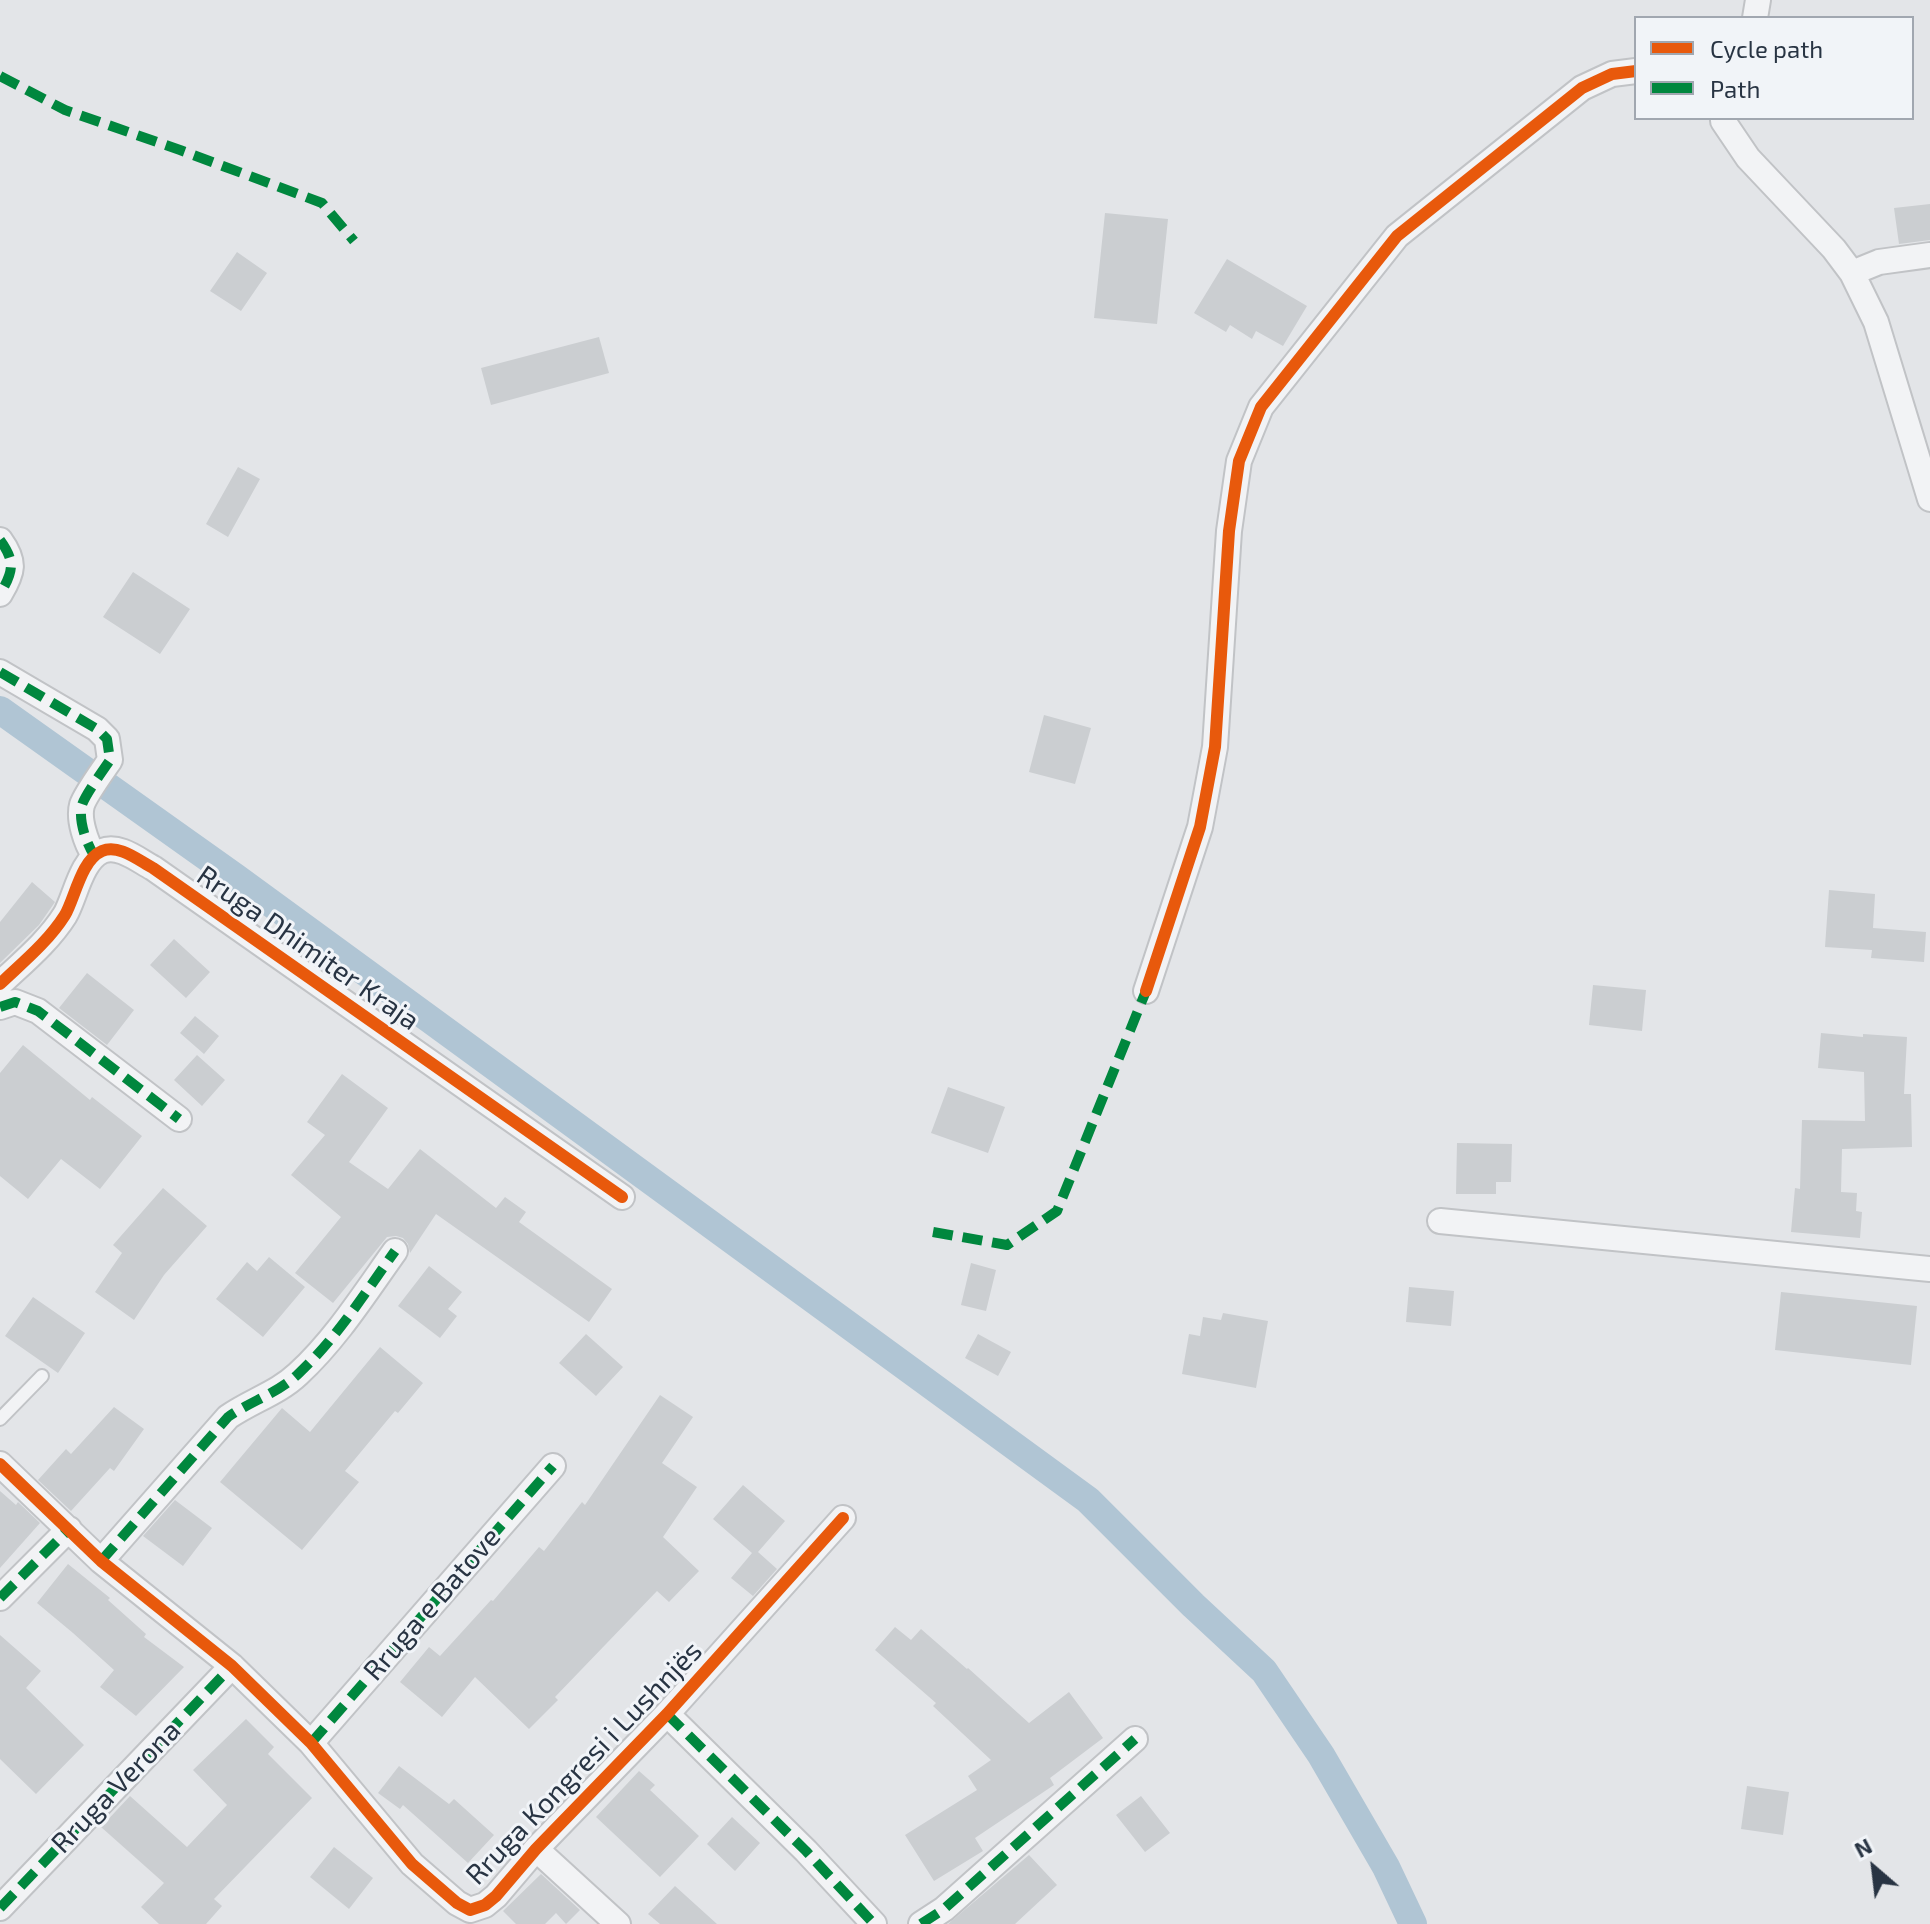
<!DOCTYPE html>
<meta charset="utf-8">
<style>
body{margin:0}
#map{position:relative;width:1930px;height:1924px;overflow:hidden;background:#e3e5e8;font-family:"Exo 2",sans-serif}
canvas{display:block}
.legend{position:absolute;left:1634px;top:16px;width:280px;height:104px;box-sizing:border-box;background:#f1f4f8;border:2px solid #a1a7b0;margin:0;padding:10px 14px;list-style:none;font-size:24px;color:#283443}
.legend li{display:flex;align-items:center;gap:16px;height:40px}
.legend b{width:40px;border:2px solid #a1a7b0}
.north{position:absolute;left:1834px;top:1828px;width:80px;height:80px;-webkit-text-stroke:6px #f1f4f8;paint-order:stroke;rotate:332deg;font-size:22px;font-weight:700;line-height:32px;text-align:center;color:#283443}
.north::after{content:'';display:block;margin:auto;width:28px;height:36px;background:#283443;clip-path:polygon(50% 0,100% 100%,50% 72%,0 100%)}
</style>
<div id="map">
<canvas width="1930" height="1924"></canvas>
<ul class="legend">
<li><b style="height:10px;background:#e8590c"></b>Cycle path</li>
<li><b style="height:10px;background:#00873e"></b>Path</li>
</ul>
<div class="north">N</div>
</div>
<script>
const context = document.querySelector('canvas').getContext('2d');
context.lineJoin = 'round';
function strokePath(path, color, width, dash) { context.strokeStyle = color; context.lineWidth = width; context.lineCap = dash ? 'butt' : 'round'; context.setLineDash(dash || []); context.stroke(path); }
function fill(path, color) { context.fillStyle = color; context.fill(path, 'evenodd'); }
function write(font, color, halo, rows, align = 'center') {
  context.font = font + ' "Exo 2",sans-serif'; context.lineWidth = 6; context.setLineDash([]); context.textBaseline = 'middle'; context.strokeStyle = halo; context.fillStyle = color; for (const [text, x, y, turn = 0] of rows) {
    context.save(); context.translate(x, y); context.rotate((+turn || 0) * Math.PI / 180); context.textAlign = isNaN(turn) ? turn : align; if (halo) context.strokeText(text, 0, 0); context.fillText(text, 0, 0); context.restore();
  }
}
const canal = new Path2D(`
 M0,710L235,877L1088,1500L1193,1605L1264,1671L1321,1755L1386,1867L1413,1924`);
const building = new Path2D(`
 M1930,204V240L1899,244L1894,208Z
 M1105,213L1168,219L1157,324L1094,318Z
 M237,252L267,273L241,311L210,291Z
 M1227,259L1307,306L1283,346L1256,331L1252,339L1230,325L1226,332L1194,313Z
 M599,337L609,373L491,405L481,368Z
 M238,467L260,479L228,537L206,524Z
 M133,572L190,609L160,654L103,617Z
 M1044,715L1091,728L1075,784L1029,772Z
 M32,882L55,902L39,925L0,963V922Z
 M1829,890L1875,894L1873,928L1926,932L1924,962L1871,958L1872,950L1825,947Z
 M174,939L210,972L186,998L150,965Z
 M87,973L134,1010L107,1045L59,1008Z
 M1593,985L1646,990L1642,1031L1589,1025Z
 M195,1016L219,1036L204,1054L180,1033Z
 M1821,1033L1863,1037V1034L1907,1037L1904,1094H1911L1912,1147L1842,1149L1841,1192L1857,1193L1856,1211L1862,1212L1860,1238L1791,1232L1795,1188L1800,1189L1802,1120L1865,1121L1864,1072L1818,1068Z
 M23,1045L90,1100L92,1097L142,1136L100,1189L61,1159L28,1199L0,1176V1073Z
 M197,1055L225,1080L202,1106L174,1080Z
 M342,1074L388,1108L349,1162L388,1189L420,1149L496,1208L505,1197L526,1212L519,1222L612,1289L589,1322L436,1214L410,1253L408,1244L403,1238L396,1236L387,1237L333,1303L295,1273L341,1217L291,1175L325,1135L307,1122Z
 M948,1087L1005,1107L988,1153L931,1133Z
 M1457,1143L1512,1144L1511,1182H1496V1194H1456Z
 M163,1188L207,1226L164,1275L134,1320L95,1292L122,1253L113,1245Z
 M269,1257L305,1287L263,1337L216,1299L247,1262L257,1271Z
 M971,1263L996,1270L986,1311L961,1305Z
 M429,1266L462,1292L448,1309L457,1316L440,1338L398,1306Z
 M1409,1287L1454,1291L1451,1326L1406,1322Z
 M1781,1292L1917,1306L1911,1365L1775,1350Z
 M33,1297L85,1333L58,1373L5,1336Z
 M1223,1313L1268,1321L1256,1388L1182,1374L1189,1334L1200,1336L1203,1317L1221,1320Z
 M586,1334L623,1367L596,1396L559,1363Z
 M978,1334L1011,1352L998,1376L965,1358Z
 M380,1347L423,1383L398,1413L395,1411L345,1471L359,1482L302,1550L220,1482L282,1408L310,1432Z
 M660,1395L693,1417L662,1463L697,1487L663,1537L699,1571L669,1602L657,1591L555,1697L558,1700L529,1729L475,1677L442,1717L400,1682L429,1647L440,1656L491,1600L493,1601L539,1547L544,1551L582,1502L585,1505Z
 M114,1407L144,1429L114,1471L110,1468L71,1511L38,1480L66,1449L71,1454Z
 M743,1485L785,1521L758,1552L777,1569L753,1596L731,1578L752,1553L713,1519Z
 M0,1491L16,1505L18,1502L40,1523L0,1568Z
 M175,1500L212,1528L183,1566L143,1536Z
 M68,1564L110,1598L108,1600L146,1634L144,1637L184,1667L136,1716L100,1687L114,1670L73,1633L37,1603Z
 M895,1627L911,1640L921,1629L967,1669L968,1668L1029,1723L1069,1692L1103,1738L1050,1778L1054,1785L975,1838L983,1851L934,1881L905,1835L977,1790L968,1776L991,1760L933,1706L936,1703L875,1650Z
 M0,1635L41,1671L26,1688L84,1745L36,1794L0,1759Z
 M246,1719L274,1747L268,1754L312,1798L214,1899L222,1906L206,1924H159L141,1907L164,1883L101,1827L130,1796L187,1847L227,1805L193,1770Z
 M399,1766L449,1804L454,1799L494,1835L468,1863L403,1805L400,1809L378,1793Z
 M639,1771L655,1785L650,1790L699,1836L660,1877L596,1817Z
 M1747,1786L1789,1792L1783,1835L1741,1829Z
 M1141,1796L1170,1833L1145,1852L1116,1815Z
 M732,1817L760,1843L735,1871L707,1844Z
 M334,1847L373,1878L349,1909L310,1877Z
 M1029,1855L1057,1885L1015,1924H948Z
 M541,1874L580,1910L566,1924L556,1913L545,1924H516L503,1911Z
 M675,1886L717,1924H660L648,1914Z`);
const service = new Path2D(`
 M0,1419L42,1376`);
const minor = new Path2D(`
 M1755,18L1758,0
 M1723,118V121L1748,158L1834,249L1852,273L1876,322L1930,499
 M1852,273L1879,262L1930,255
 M0,540C16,562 13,572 0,594
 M0,672L97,729L107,739L110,760C104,769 85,795 82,805C78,819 86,843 94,855
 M0,984C22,963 48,942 65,915C75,898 81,860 102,851C119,844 138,860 153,868L622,1197
 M1146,991L1200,827L1215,747L1229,531L1239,461L1261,407L1397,236L1582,88L1612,74L1636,71
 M0,1007L15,1002L38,1011L179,1119
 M1440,1221L1930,1269
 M0,1464L101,1561L232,1666L311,1743L412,1864L457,1903L470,1910L485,1905L496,1896L536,1849L667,1714L843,1518
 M101,1561L228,1417C251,1401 278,1393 298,1374C336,1339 365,1293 395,1251
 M0,1598L69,1529
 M667,1714L806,1851L874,1924
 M311,1743L553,1466
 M536,1849L618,1924
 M0,1908L232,1666
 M921,1924L944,1909L1135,1739`);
const quiet = new Path2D(`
 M0,76L65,110L180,150L322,203L354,241
 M0,540C16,562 13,572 0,594
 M0,672L97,729L107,739L110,760C104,769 85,795 82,805C78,819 86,843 94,855
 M0,1007L15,1002L38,1011L179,1119
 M933,1232L1007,1245L1057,1211L1146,991
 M101,1561L228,1417C251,1401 278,1393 298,1374C336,1339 365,1293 395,1251
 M0,1598L69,1529
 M667,1714L806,1851L874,1924
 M311,1743L553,1466
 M0,1908L232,1666
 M921,1924L944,1909L1135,1739`);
const cycleway = new Path2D(`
 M0,984C22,963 48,942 65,915C75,898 81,860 102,851C119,844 138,860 153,868L622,1197
 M1146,991L1200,827L1215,747L1229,531L1239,461L1261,407L1397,236L1582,88L1612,74L1636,71
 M0,1464L101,1561L232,1666L311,1743L412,1864L457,1903L470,1910L485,1905L496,1896L536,1849L667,1714L843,1518`);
const streetNames = [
 ["Rruga Dhimiter Kraja",308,948,35],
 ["Rruga e Batove",432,1604,-49],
 ["Rruga Kongresi i Lushnjës",584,1763,-46],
 ["Rruga Verona",116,1787,-46]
];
strokePath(canal, '#b0c5d4', 28);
fill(building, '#cbced1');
strokePath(service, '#c1c3c6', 16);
strokePath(minor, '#c1c3c6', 28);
strokePath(service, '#f2f3f5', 12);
strokePath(minor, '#f2f3f5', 24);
strokePath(quiet, '#00873e', 10, [20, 10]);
strokePath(cycleway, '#e8590c', 12);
write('28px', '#283443', '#f1f4f8', streetNames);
</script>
